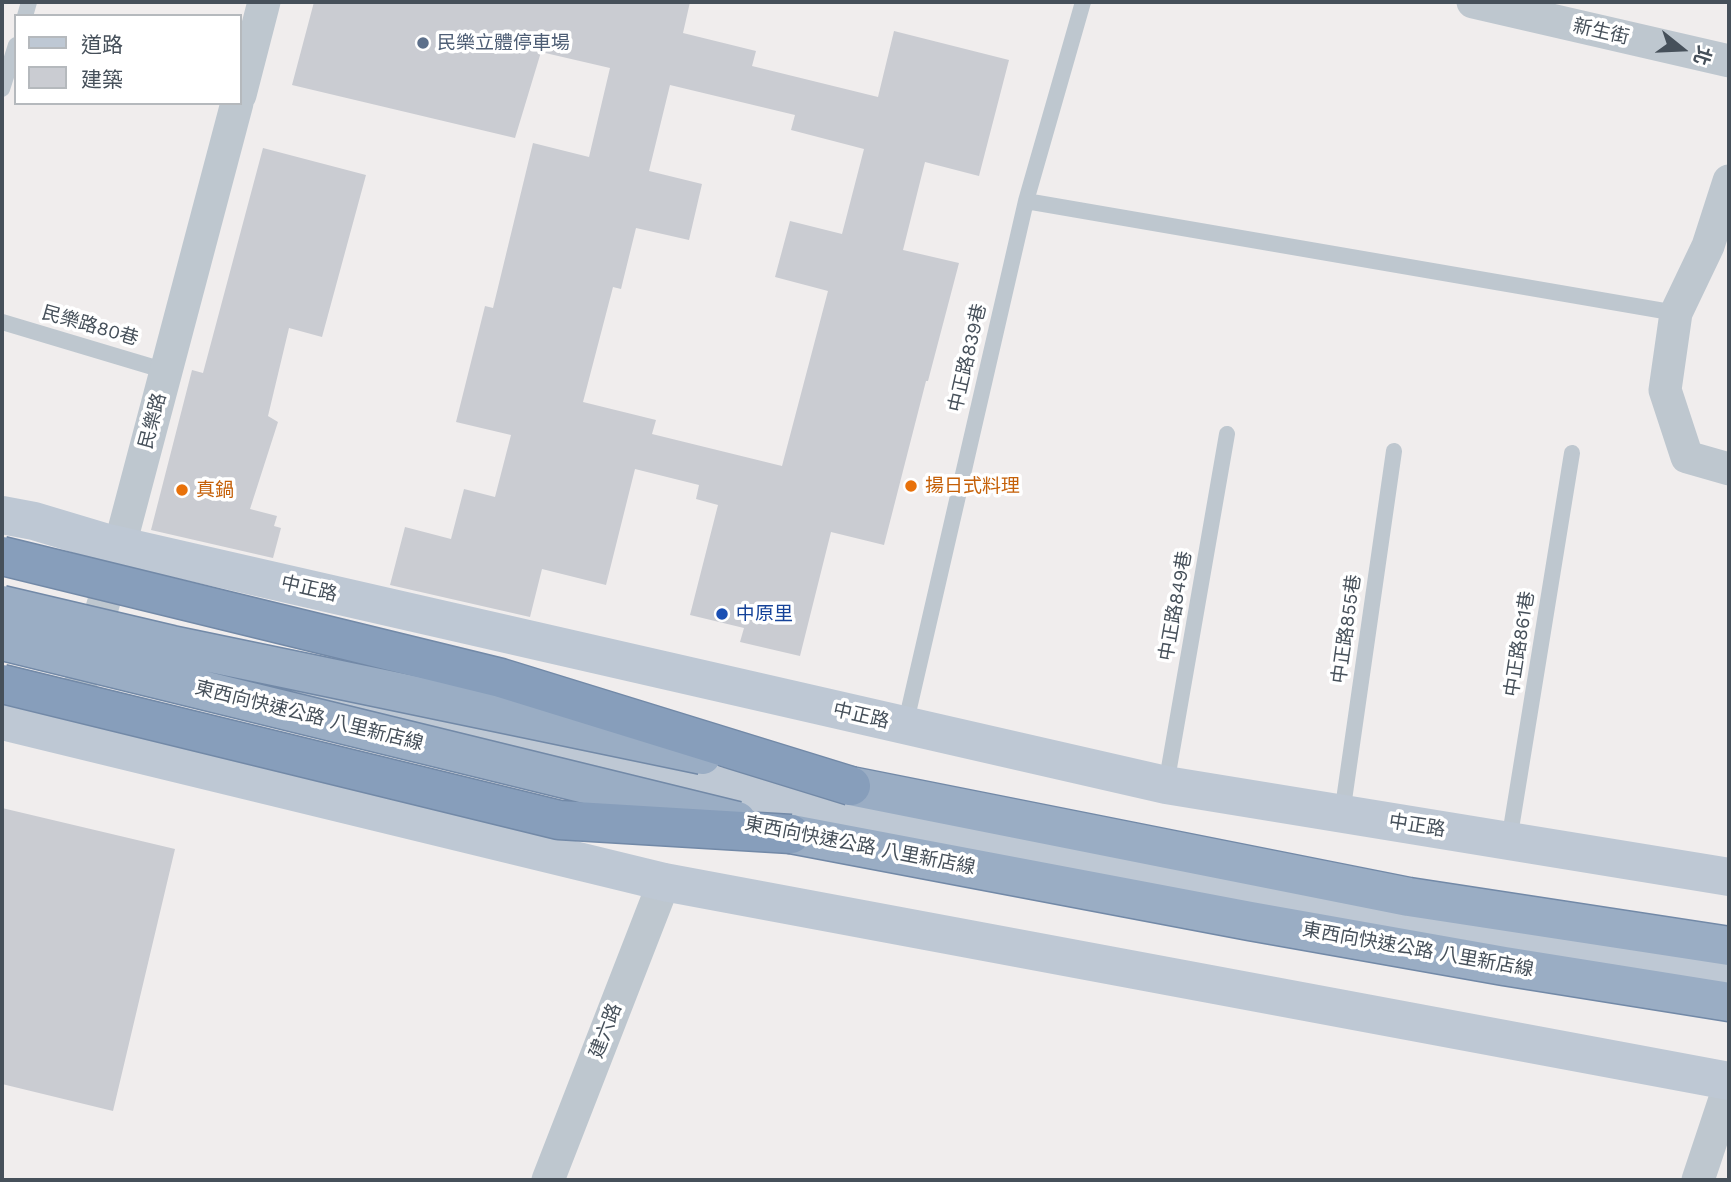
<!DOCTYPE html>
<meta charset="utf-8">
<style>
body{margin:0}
#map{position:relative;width:1731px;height:1182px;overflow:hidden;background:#f0eded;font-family:"Work Sans","Noto Sans TC",sans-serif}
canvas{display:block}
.frame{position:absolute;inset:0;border:4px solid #46505a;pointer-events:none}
.legend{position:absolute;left:14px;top:14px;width:228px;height:91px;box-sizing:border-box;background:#fff;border:2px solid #b5b9bd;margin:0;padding:9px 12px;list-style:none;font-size:21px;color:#46505a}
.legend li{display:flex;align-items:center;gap:14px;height:35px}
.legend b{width:35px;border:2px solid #b5b9bd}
.north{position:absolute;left:1647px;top:14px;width:70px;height:70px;-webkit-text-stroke:5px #fff;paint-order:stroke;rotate:108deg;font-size:19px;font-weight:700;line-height:28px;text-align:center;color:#46505a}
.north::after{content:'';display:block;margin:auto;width:24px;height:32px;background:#46505a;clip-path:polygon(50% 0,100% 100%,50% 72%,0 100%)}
</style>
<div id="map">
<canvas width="1731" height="1182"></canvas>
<div class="frame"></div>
<ul class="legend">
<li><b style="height:9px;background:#bec8d4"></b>道路</li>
<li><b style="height:19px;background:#caccd2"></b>建築</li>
</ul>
<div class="north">北</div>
</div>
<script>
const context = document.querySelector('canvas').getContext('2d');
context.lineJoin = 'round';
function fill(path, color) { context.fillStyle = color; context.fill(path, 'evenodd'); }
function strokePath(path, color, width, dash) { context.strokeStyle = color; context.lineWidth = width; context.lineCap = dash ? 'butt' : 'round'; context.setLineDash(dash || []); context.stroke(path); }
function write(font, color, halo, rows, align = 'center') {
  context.font = font + ' "Work Sans","Noto Sans TC",sans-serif'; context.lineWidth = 7; context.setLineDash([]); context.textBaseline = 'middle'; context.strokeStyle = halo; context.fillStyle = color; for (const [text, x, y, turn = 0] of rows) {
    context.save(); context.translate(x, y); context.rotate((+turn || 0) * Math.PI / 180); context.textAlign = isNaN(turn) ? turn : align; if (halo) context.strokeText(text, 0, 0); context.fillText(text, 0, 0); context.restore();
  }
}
const building = new Path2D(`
 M314,2H690L683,33L756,51L752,66L878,97L894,31L1009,60L979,176L925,162L903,250L959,263L928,381H926L884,545L831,532L800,656L740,642L744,628L690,615L718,505L696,499L699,485L635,469L606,585L542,569L530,617L390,585L405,527L451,539L464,489L495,497L511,435L456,422L485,306L493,308L533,143L589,157L610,68L541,52L515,138L292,85ZM670,85L795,115L791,130L864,149L842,234L790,221L775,277L828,291L782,466L652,434L656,420L583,402L613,287L621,289L636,228L689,240L702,184L649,171Z
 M263,148L366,175L322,337L289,328L268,416L278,422L250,509L277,516L274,526L281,528L273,558L151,530L192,370L203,373Z
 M2,808L175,849L113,1111L2,1084Z`);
const service = new Path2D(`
 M25,16L29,2
 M2,89L16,45
 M1026,201L1676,313
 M2,322L166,371
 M905,726L1026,201L1083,2
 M1166,785L1227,434
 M1342,814L1394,451
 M1509,841L1572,453`);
const minor = new Path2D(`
 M1473,2L1729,61
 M240,95L264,2
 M1729,181L1708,246L1676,313L1665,390L1687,457L1729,469
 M68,728L120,545L237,103
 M548,1180L664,882
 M1698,1180L1729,1087`);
const secondary = new Path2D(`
 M2,515L34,521L104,542L1166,785L1729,877
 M198,670C629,767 1061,866 1496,942C1573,956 1652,965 1729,977
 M2,721L664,882L1729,1081`);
const trunk = new Path2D(`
 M851,786L1409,897L1729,946
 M791,834L1250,921L1504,966L1729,1002`);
const trunkBridge = new Path2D(`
 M2,605L172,645L702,755
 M2,641L737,821`);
const motorwayBridge = new Path2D(`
 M2,556L501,678L851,786
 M2,684L559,820L791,834`);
const markers = [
 [423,43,7,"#5c6f8a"],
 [911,486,7,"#e8710a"],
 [182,490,7,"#e8710a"],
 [722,614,7,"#1a4fb4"]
];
const streetNames = [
 ["新生街",1601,32,13],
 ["民樂路80巷",90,326,16],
 ["中正路839巷",968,358,-77],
 ["民樂路",153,421,-75],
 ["中正路",309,589,13],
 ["中正路849巷",1176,606,-80],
 ["中正路855巷",1347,629,-82],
 ["中正路861巷",1520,644,-81],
 ["東西向快速公路 八里新店線",309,716,14],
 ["中正路",861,716,13],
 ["中正路",1417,826,9],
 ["東西向快速公路 八里新店線",860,846,11],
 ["東西向快速公路 八里新店線",1418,950,10],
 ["建六路",606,1031,-69]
];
const serviceNames = [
 ["民樂立體停車場",437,43]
];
const foodNames = [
 ["揚日式料理",925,486],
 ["真鍋",196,490]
];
const transitNames = [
 ["中原里",736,614]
];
fill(building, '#caccd2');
strokePath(trunk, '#7289a7', 41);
strokePath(service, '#bec7cf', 16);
strokePath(minor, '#bec7cf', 33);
strokePath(secondary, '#bec8d4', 38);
strokePath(trunk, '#9aadc4', 38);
strokePath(trunkBridge, '#7289a7', 41, []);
strokePath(motorwayBridge, '#7289a7', 41, []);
strokePath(trunkBridge, '#9aadc4', 38);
strokePath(motorwayBridge, '#879ebb', 38);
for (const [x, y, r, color] of markers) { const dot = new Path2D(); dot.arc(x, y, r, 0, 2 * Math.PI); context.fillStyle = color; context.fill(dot); strokePath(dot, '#fff', 2.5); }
write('19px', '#46505a', '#fff', streetNames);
write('19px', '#4e5e75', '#fff', serviceNames, 'left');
write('19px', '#c56008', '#fff', foodNames, 'left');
write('19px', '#164399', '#fff', transitNames, 'left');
</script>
